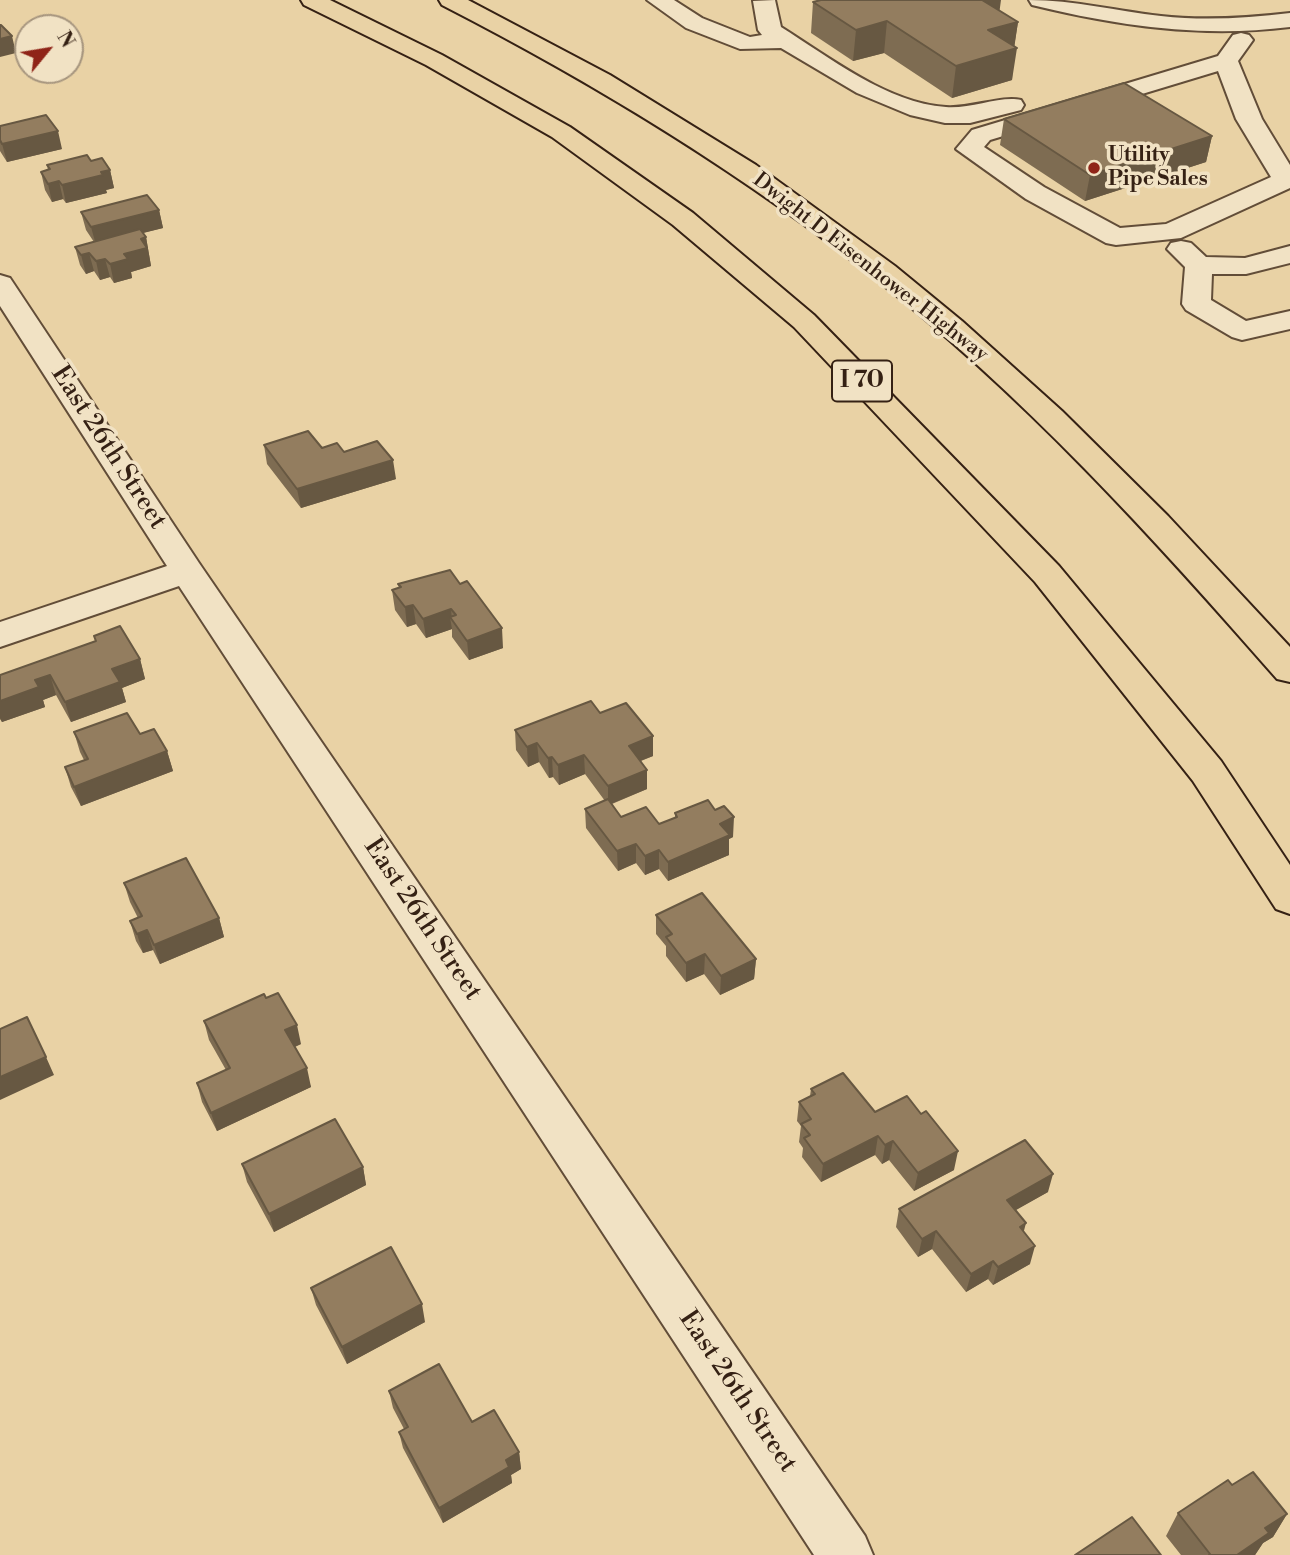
<!DOCTYPE html>
<style>
body{margin:0}
#map{position:relative;width:1290px;height:1555px;overflow:hidden;background:#e9d2a5;font-family:"Libre Bodoni",serif}
canvas{display:block}
.north{position:absolute;left:14px;top:14px;width:70px;height:70px;box-sizing:border-box;background:#f1e2c4;border:2px solid #a6957e;border-radius:50%;rotate:60deg;font-size:19px;font-weight:700;line-height:28px;text-align:center;color:#352114}
.north::after{content:'';display:block;margin:auto;width:24px;height:32px;background:#8f2418;clip-path:polygon(50% 0,100% 100%,50% 72%,0 100%)}
</style>
<div id="map">
<canvas width="1290" height="1555"></canvas>
<div class="north">N</div>
</div>
<script>
const context = document.querySelector('canvas').getContext('2d');
context.lineJoin = 'round';
function strokePath(path, color, width, dash) { context.strokeStyle = color; context.lineWidth = width; context.lineCap = dash ? 'butt' : 'round'; context.setLineDash(dash || []); context.stroke(path); }
function fill(path, color) { context.fillStyle = color; context.fill(path, 'evenodd'); }
function write(font, color, halo, rows, align = 'center') {
  context.font = font + ' "Libre Bodoni",serif'; context.lineWidth = 7; context.setLineDash([]); context.textBaseline = 'middle'; context.strokeStyle = halo; context.fillStyle = color; for (const [text, x, y, turn = 0] of rows) {
    context.save(); context.translate(x, y); context.rotate((+turn || 0) * Math.PI / 180); context.textAlign = isNaN(turn) ? turn : align; if (halo) context.strokeText(text, 0, 0); context.fillText(text, 0, 0); context.restore();
  }
}
const minor = new Path2D(`
 M647,0H674L702,18L750,37L762,35L758,30L753,1L775,0L781,27C829,57 887,103 946,107C971,109 1002,95 1021,100L1024,105L1021,110L970,123H945L910,115L857,93L781,48L740,49L686,28Z
 M1029,0C1074,0 1117,11 1161,16C1205,21 1247,18 1290,13V27C1202,38 1118,26 1032,5Z
 M1241,33L1249,35L1253,40L1238,61L1262,119L1290,165V188L1181,238L1116,245L1106,243L1026,199L956,149L972,130L1218,56L1233,35ZM1218,71L1236,119L1271,177L1166,224L1120,228L1044,187L984,147L990,140Z
 M1181,241L1191,243L1206,257L1245,258L1290,246V263L1246,274H1212L1211,300L1246,321L1290,311V329L1242,340L1232,337L1186,310L1182,304L1185,267L1167,249L1171,243Z
 M0,275L10,278L14,284L199,563L865,1536L873,1555H814L179,586L0,647V622L167,566L0,306Z`);
const highway = new Path2D(`
 M301,0H330L442,55L570,127L693,213L814,315L1059,566L1221,761L1290,865V914L1276,909L1193,781L1035,582L794,327L673,225L552,137L426,65L304,5Z
 M439,0H468L610,75L756,165L895,266L962,321L1062,411L1168,516L1290,647V682L1277,679C1152,536 1023,394 873,277C739,171 594,83 442,5Z`);
const wall = new Path2D(`
 M813,2L999,11L1018,22L1014,47L1012,80L952,98L884,53L853,61L811,33Z
 M1004,119L1212,136L1206,162L1085,201L1000,145Z
 M0,126L62,149L7,162L0,151Z
 M91,161L110,170L114,188L106,190L107,193L66,203L63,199L52,202L45,190L41,172L48,170L47,165Z
 M159,210L163,228L142,233L146,237L151,266L131,272L132,278L114,283L110,277L100,280L94,271L86,274L80,265L75,247L94,242L86,230L81,212Z
 M264,445L322,448L344,452L396,479L301,508L267,464Z
 M450,570L503,648L469,660L452,637V629L426,638L416,624L407,627L395,610L392,590L399,588L398,584Z
 M94,636L140,659L145,679L122,688L126,702L71,722L56,695L43,700L45,707L2,722L0,719V675L95,641Z
 M600,713L653,756L641,761L647,770V789L612,804L621,817L659,824L675,818V813L733,837L729,839V855L668,881L659,869L645,875L636,863L618,871L586,828L585,809L605,801L585,774L559,785L553,777L549,778L539,762L528,767L516,750L515,730Z
 M74,732L140,734L167,751L173,771L81,806L71,787L65,767L84,760L80,752Z
 M124,883L219,918L224,937L160,964L153,950L143,953L136,941L130,921L138,918L130,902Z
 M656,915L756,959L754,979L720,995L704,974L686,982L666,956V946L656,934Z
 M204,1021L301,1044L295,1047L311,1087L217,1131L202,1102L197,1083L226,1070L209,1040Z
 M811,1089L875,1112L954,1170L914,1191L889,1160L882,1164L875,1155L821,1182L802,1157L803,1148L799,1142L801,1126L797,1121L799,1102L810,1096Z
 M242,1164L363,1167L366,1185L274,1232L247,1182Z
 M1048,1192L1015,1210L1024,1232L1030,1264L993,1285L988,1279L966,1292L932,1249L918,1257L896,1227L899,1209Z
 M311,1288L425,1322L347,1364L316,1305Z
 M389,1391L472,1422L519,1452L521,1469L511,1475L512,1483L443,1523L403,1448L399,1432L404,1429L393,1408Z
 M1232,1485L1287,1514L1273,1537L1263,1543L1255,1555H1181L1166,1536L1178,1513Z`);
const shadedWall = new Path2D(`
 M977,0H1001L998,22Z
 M887,21L884,53L853,61L856,30Z
 M1018,22L1014,49L1017,48L1012,80L952,98L956,66L988,30Z
 M12,36L16,53L0,57V39Z
 M58,131L62,149L7,162L2,144Z
 M1212,136L1206,162L1085,201L1090,175Z
 M110,170L114,188L106,190L107,193L66,203L62,185Z
 M59,181L63,199L52,202L48,184Z
 M159,210L163,228L96,245L91,227Z
 M146,237L151,266L131,272L132,278L114,283L110,264L124,254L141,239Z
 M89,253L94,271L86,274L81,255Z
 M105,259L110,277L100,280L96,261Z
 M393,460L396,479L301,508L297,489Z
 M413,605L416,624L407,627L405,607Z
 M451,609L452,620L450,617L452,629L426,638L423,619Z
 M502,628L503,648L469,660L467,641Z
 M140,659L145,679L122,688L126,702L71,722L65,702L112,669Z
 M50,675L56,695L43,700L45,707L2,722L0,718V701L35,680Z
 M653,736V756L629,765V746Z
 M537,743L539,762L528,767L527,747Z
 M167,751L173,771L81,806L74,787Z
 M584,755L585,774L559,785L558,765Z
 M552,757L553,777L549,778L548,758Z
 M647,770V789L608,805V786Z
 M734,817L733,837L729,839V855L668,881V862L720,824Z
 M636,844V863L618,871L617,851Z
 M659,850V869L645,875V856Z
 M219,918L224,937L160,964L154,945Z
 M147,930L153,950L143,953L137,934Z
 M705,954L704,974L686,982V963Z
 M756,959L754,979L720,995L721,976Z
 M297,1025L301,1044L289,1049L285,1030Z
 M46,1057L54,1075L0,1100V1077Z
 M307,1068L311,1087L217,1131L211,1113Z
 M878,1136L875,1155L821,1182L823,1164Z
 M893,1141L889,1160L882,1164L885,1145Z
 M958,1151L954,1170L914,1191L918,1173Z
 M363,1167L366,1185L274,1232L269,1214Z
 M1053,1174L1048,1192L1002,1218L1007,1200Z
 M1026,1223L1021,1242L1020,1227Z
 M936,1231L932,1249L918,1257L922,1239Z
 M1035,1246L1030,1264L993,1285L998,1267Z
 M993,1261L988,1279L966,1292L971,1274Z
 M422,1304L425,1322L347,1364L342,1347Z
 M519,1452L521,1469L511,1475L512,1483L443,1523L439,1508L506,1460Z
 M1287,1514L1273,1537L1263,1543L1255,1555H1237L1265,1528Z`);
const building = new Path2D(`
 M821,0H982L1018,22L988,30L1017,48L956,66L887,21L856,30L813,2Z
 M0,25H1L12,36L0,39Z
 M1124,83L1212,136L1090,175L1004,119Z
 M46,115L58,131L2,144L0,140V126Z
 M87,155L91,161L102,158L110,170L101,172L103,175L62,185L59,181L48,184L41,172L50,169L47,165Z
 M147,195L159,210L91,227L81,212Z
 M140,229L146,237L141,239L147,248L124,254L128,259L110,264L105,259L96,261L89,253L81,255L75,247Z
 M308,431L322,448L337,443L344,452L377,441L393,460L297,489L264,445Z
 M450,570L460,584L467,581L502,628L467,641L450,617L456,615L451,609L423,619L413,605L405,607L392,590L401,587L398,584Z
 M120,626L140,659L112,669L120,682L65,702L50,675L35,680L39,687L0,701V675L96,641L94,636Z
 M591,701L600,713L626,703L653,736L629,746L647,770L608,786L584,755L558,765L552,757L548,758L537,743L527,747L515,730Z
 M127,713L140,734L154,729L167,751L74,787L65,767L88,759L74,732Z
 M608,799L621,817L646,807L659,824L677,817L675,813L708,800L715,810L724,806L734,817L720,824L730,835L668,862L659,850L645,856L636,844L617,851L585,809Z
 M186,858L219,918L154,945L147,930L137,934L130,921L142,916L124,883Z
 M702,893L756,959L721,976L705,954L686,963L666,937L672,934L656,915Z
 M278,993L297,1025L285,1030L307,1068L211,1113L197,1083L230,1068L204,1021L264,994L266,998Z
 M27,1017L46,1057L0,1077V1029Z
 M843,1073L875,1112L907,1096L921,1114L926,1111L958,1151L918,1173L893,1141L885,1145L878,1136L823,1164L804,1138L810,1135L801,1124L811,1119L799,1102L815,1094L811,1089Z
 M335,1119L363,1167L269,1214L242,1164Z
 M1025,1140L1053,1174L1007,1200L1026,1223L1020,1227L1035,1246L998,1267L993,1261L971,1274L936,1231L922,1239L899,1209Z
 M391,1247L422,1304L342,1347L311,1288Z
 M439,1364L472,1422L494,1410L519,1452L506,1460L509,1467L439,1508L399,1432L408,1427L389,1391Z
 M1253,1472L1287,1514L1265,1528L1269,1533L1237,1555H1209L1210,1554L1178,1513L1228,1480L1232,1485Z
 M1132,1517L1161,1555H1075Z`);
const markers = [
 [1094,168,7,"#8f2418"]
];
const farPoinames = [
 ["Utility",1108,156],
 ["Pipe Sales",1108,180]
];
const farStreetnames = [
 ["Dwight D Eisenhower Highway",870,268,38]
];
const shields = [
 [862,381,60]
];
const shieldNames = [
 ["I 70",862,381]
];
const streetNames = [
 ["East 26th Street",108,448,57],
 ["East 26th Street",422,920,56],
 ["East 26th Street",737,1392,56]
];
strokePath(minor, '#624d38', 4);
strokePath(highway, '#352114', 4);
fill(minor, '#f1e2c4');
fill(highway, '#e9d2a5');
fill(wall, '#7e6c52');
fill(shadedWall, '#675842');
fill(building, '#937d5f');
strokePath(building, '#675842', 2);
for (const [x, y, r, color] of markers) { const dot = new Path2D(); dot.arc(x, y, r, 0, 2 * Math.PI); context.fillStyle = color; context.fill(dot); strokePath(dot, '#f1e2c4', 2.5); }
write('bold 21px', '#352114', '#f1e2c4', farPoinames, 'left');
write('21px', '#352114', '#f1e2c4', farStreetnames);
for (const [x, y, w] of shields) { const box = new Path2D(); box.roundRect(x - w / 2, y - 20.5, w, 41, 5); context.fillStyle = '#f1e2c4'; context.fill(box); strokePath(box, '#352114', 2); }
write('bold 24px', '#352114', null, shieldNames);
write('26px', '#352114', '#f1e2c4', streetNames);
</script>
